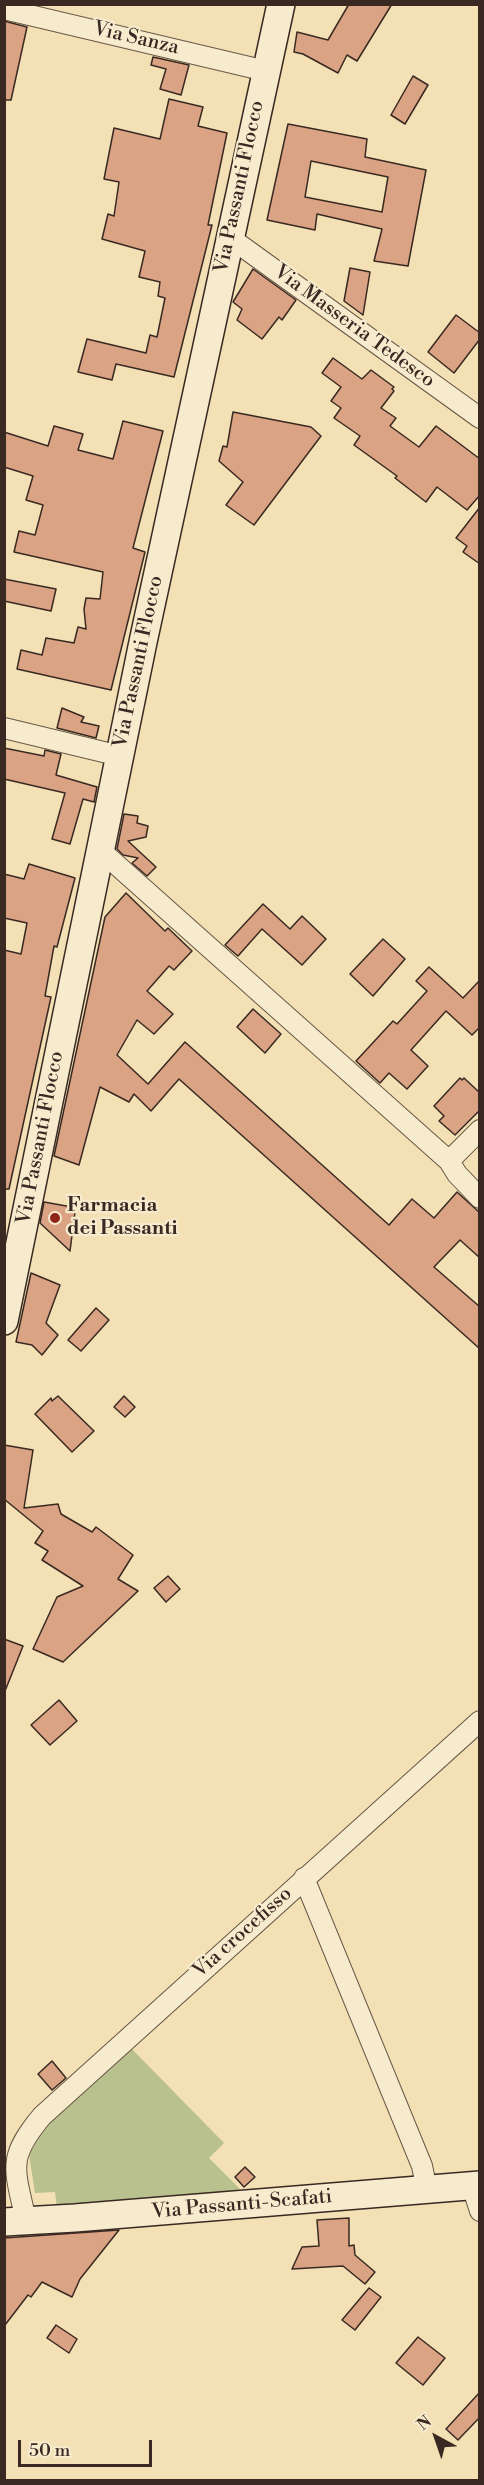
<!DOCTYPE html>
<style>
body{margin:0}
#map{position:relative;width:484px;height:2485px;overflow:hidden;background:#f3e0b4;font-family:"Libre Bodoni",serif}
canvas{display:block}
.frame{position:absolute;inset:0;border:6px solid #392922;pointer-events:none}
.north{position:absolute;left:406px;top:2407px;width:60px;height:60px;-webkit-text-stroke:4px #f7ebce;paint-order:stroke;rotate:320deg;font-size:16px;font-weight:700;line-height:24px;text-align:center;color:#392922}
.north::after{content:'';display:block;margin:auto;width:21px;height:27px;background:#392922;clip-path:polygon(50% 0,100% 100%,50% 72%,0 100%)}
.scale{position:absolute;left:18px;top:2440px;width:134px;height:27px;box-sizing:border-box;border:3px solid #392922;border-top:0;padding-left:8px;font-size:18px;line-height:21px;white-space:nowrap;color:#392922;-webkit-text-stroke:4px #f7ebce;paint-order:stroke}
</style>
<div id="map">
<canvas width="484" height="2485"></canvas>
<div class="frame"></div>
<div class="north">N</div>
<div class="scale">50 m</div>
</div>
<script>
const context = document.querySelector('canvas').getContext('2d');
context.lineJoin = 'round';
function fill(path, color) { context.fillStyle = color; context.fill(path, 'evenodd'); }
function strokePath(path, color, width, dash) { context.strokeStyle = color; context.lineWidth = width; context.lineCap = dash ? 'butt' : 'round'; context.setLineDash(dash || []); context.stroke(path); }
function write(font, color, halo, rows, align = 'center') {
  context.font = font + ' "Libre Bodoni",serif'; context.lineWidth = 4.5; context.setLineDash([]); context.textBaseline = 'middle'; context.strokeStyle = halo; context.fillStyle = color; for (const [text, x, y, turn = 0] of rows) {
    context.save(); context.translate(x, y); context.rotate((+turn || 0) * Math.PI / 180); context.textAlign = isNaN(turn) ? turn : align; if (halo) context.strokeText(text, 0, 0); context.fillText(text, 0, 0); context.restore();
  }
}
const green = new Path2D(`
 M127,2044L224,2143L209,2158L240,2189L210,2198L57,2208L55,2192L35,2193L28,2148L33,2137Z`);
const building = new Path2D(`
 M349,4H392L357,61L347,55L338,73L303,54L294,52L297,32L328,40Z
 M4,21L27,27L11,100H4Z
 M153,57L189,65L181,95L160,89L166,69L151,65Z
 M413,76L428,85L405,124L391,115Z
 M169,99L203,107L198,126L227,133L208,225H212L174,377L116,364L112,380L78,372L87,339L146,353L150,335L157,337L165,298L158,296L160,282L139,277L145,251L102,239L108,214L114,216L119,182L104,179L114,128L160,139Z
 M288,124L367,139L365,157L426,170L408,266L374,261L382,229L317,214L315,230L267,220ZM311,161L388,177L382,212L305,197Z
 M350,268L370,272L363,315L344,301Z
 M253,269L296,300L282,320L279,317L262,339L237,320L242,309L233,302Z
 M456,315L480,333V339L454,373L428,352Z
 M333,358L362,379L371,370L394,387L392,389L394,391L381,408L396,418L390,426L419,447L436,426L480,459V495L467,510L437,487L426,502L395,478L397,476L354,445L360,436L334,418L341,408L331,401L341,387L322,373Z
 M233,412L311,427L321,436L254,525L226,505L243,482L219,461L223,446L227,447Z
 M123,421L163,431L133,548L145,552L111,690L17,669L21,650L42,655L46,638L74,643L78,627L86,629L84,609L86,598L100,599L103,572L14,552L19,531L35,535L43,505L26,500L33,476L4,467V432L48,446L54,426L83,434L78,450L113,459Z
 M480,507V564L463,552L467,546L456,538Z
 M4,579L56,589L51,611L4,601Z
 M62,708L84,717L81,722L99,726L96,738L57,728Z
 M4,748L44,756L45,750L61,754L56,775L97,787L94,802L83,799L70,844L52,839L65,793L4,779Z
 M124,814L138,816L137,823L148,826L146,837L128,841L156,867L147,876L132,863L138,858L123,855L117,849Z
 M29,864L75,878L57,947L54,946L45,996L51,997L9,1189H4V950L21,954L27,923L4,918V874L24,879Z
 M126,893L165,931L168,928L192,951L174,970L169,966L147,991L173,1014L154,1034L137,1020L117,1055L148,1084L185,1042L389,1225L412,1199L434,1218L457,1192L480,1213V1258L460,1240L434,1267L480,1307V1349L179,1079L151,1111L134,1094L129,1102L100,1087L79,1165L54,1156L105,917Z
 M263,904L290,929L302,916L326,939L302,965L262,929L238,956L225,945Z
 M383,939L405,959L373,996L350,974Z
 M429,967L463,998L480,980V1027L472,1035L446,1011L411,1050L428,1066L407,1089L389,1073L380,1083L356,1061L393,1021L397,1024L427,991L416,981Z
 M253,1009L281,1034L265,1053L237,1027Z
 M460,1078L462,1080L464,1078L480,1093V1110L455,1135L439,1121L444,1116L434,1106Z
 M44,1202L72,1207L75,1212L70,1251L40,1223Z
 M31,1273L60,1285L46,1323L58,1335L42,1355L32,1345L16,1342Z
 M96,1308L109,1320L81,1351L68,1340Z
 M58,1396L94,1431L72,1452L35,1414L51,1398L52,1401Z
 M124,1396L135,1407L125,1417L114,1407Z
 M4,1445L33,1450L24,1508L58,1504L61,1514L92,1532L96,1527L133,1555L118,1579L138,1591L63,1662L33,1649L57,1597L83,1586L42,1560L48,1551L35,1543L43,1531L4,1499Z
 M168,1576L180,1589L166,1602L154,1588Z
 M4,1639L23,1646L5,1691H4Z
 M59,1700L77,1721L50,1745L31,1725Z
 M52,2061L66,2078L52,2090L38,2074Z
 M245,2167L255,2177L244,2187L235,2177Z
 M349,2218V2246L354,2245L355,2255L375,2272L365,2284L343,2266L292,2269L302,2247L319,2246L317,2220Z
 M119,2230L80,2279L72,2297L42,2282L31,2297L28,2295L5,2325L4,2238Z
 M369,2288L381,2297L355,2330L342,2320Z
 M56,2325L77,2339L69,2353L47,2338Z
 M418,2337L445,2358L423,2385L396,2363Z
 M480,2392V2417L458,2440L446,2429Z`);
const street = new Path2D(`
 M4,9L266,71
 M229,237L480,418
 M4,728L120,756
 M100,850L449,1161L480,1130
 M449,1161L457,1174L480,1198
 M304,1878L422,2166L427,2190
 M472,2186L480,2211
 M26,2221C15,2169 6,2159 42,2116L480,1721`);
const secondary = new Path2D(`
 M4,1321L143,642L281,4
 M4,2222L75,2218L480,2185`);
const markers = [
 [55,1218,6,"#8f2418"]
];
const streetNames = [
 ["Via Sanza",136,39,13],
 ["Via Passanti Flocco",240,187,-78],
 ["Via Masseria Tedesco",354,327,36],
 ["Via Passanti Flocco",139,662,-78],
 ["Via Passanti Flocco",41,1138,-79],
 ["Via crocefisso",243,1933,-42],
 ["Via Passanti-Scafati",242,2205,-5]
];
const poiNames = [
 ["Farmacia",67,1206],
 ["dei Passanti",67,1229]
];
fill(green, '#b9c28e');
fill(building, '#daa383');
strokePath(building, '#392922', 1.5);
strokePath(street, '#685746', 22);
strokePath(secondary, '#392922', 30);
strokePath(street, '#f7ebce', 20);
strokePath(secondary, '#f7ebce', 27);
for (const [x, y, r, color] of markers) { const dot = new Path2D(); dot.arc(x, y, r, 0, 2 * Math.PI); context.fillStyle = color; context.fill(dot); strokePath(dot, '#f7ebce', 2); }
write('20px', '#392922', '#f7ebce', streetNames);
write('bold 20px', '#392922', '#f7ebce', poiNames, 'left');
</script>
